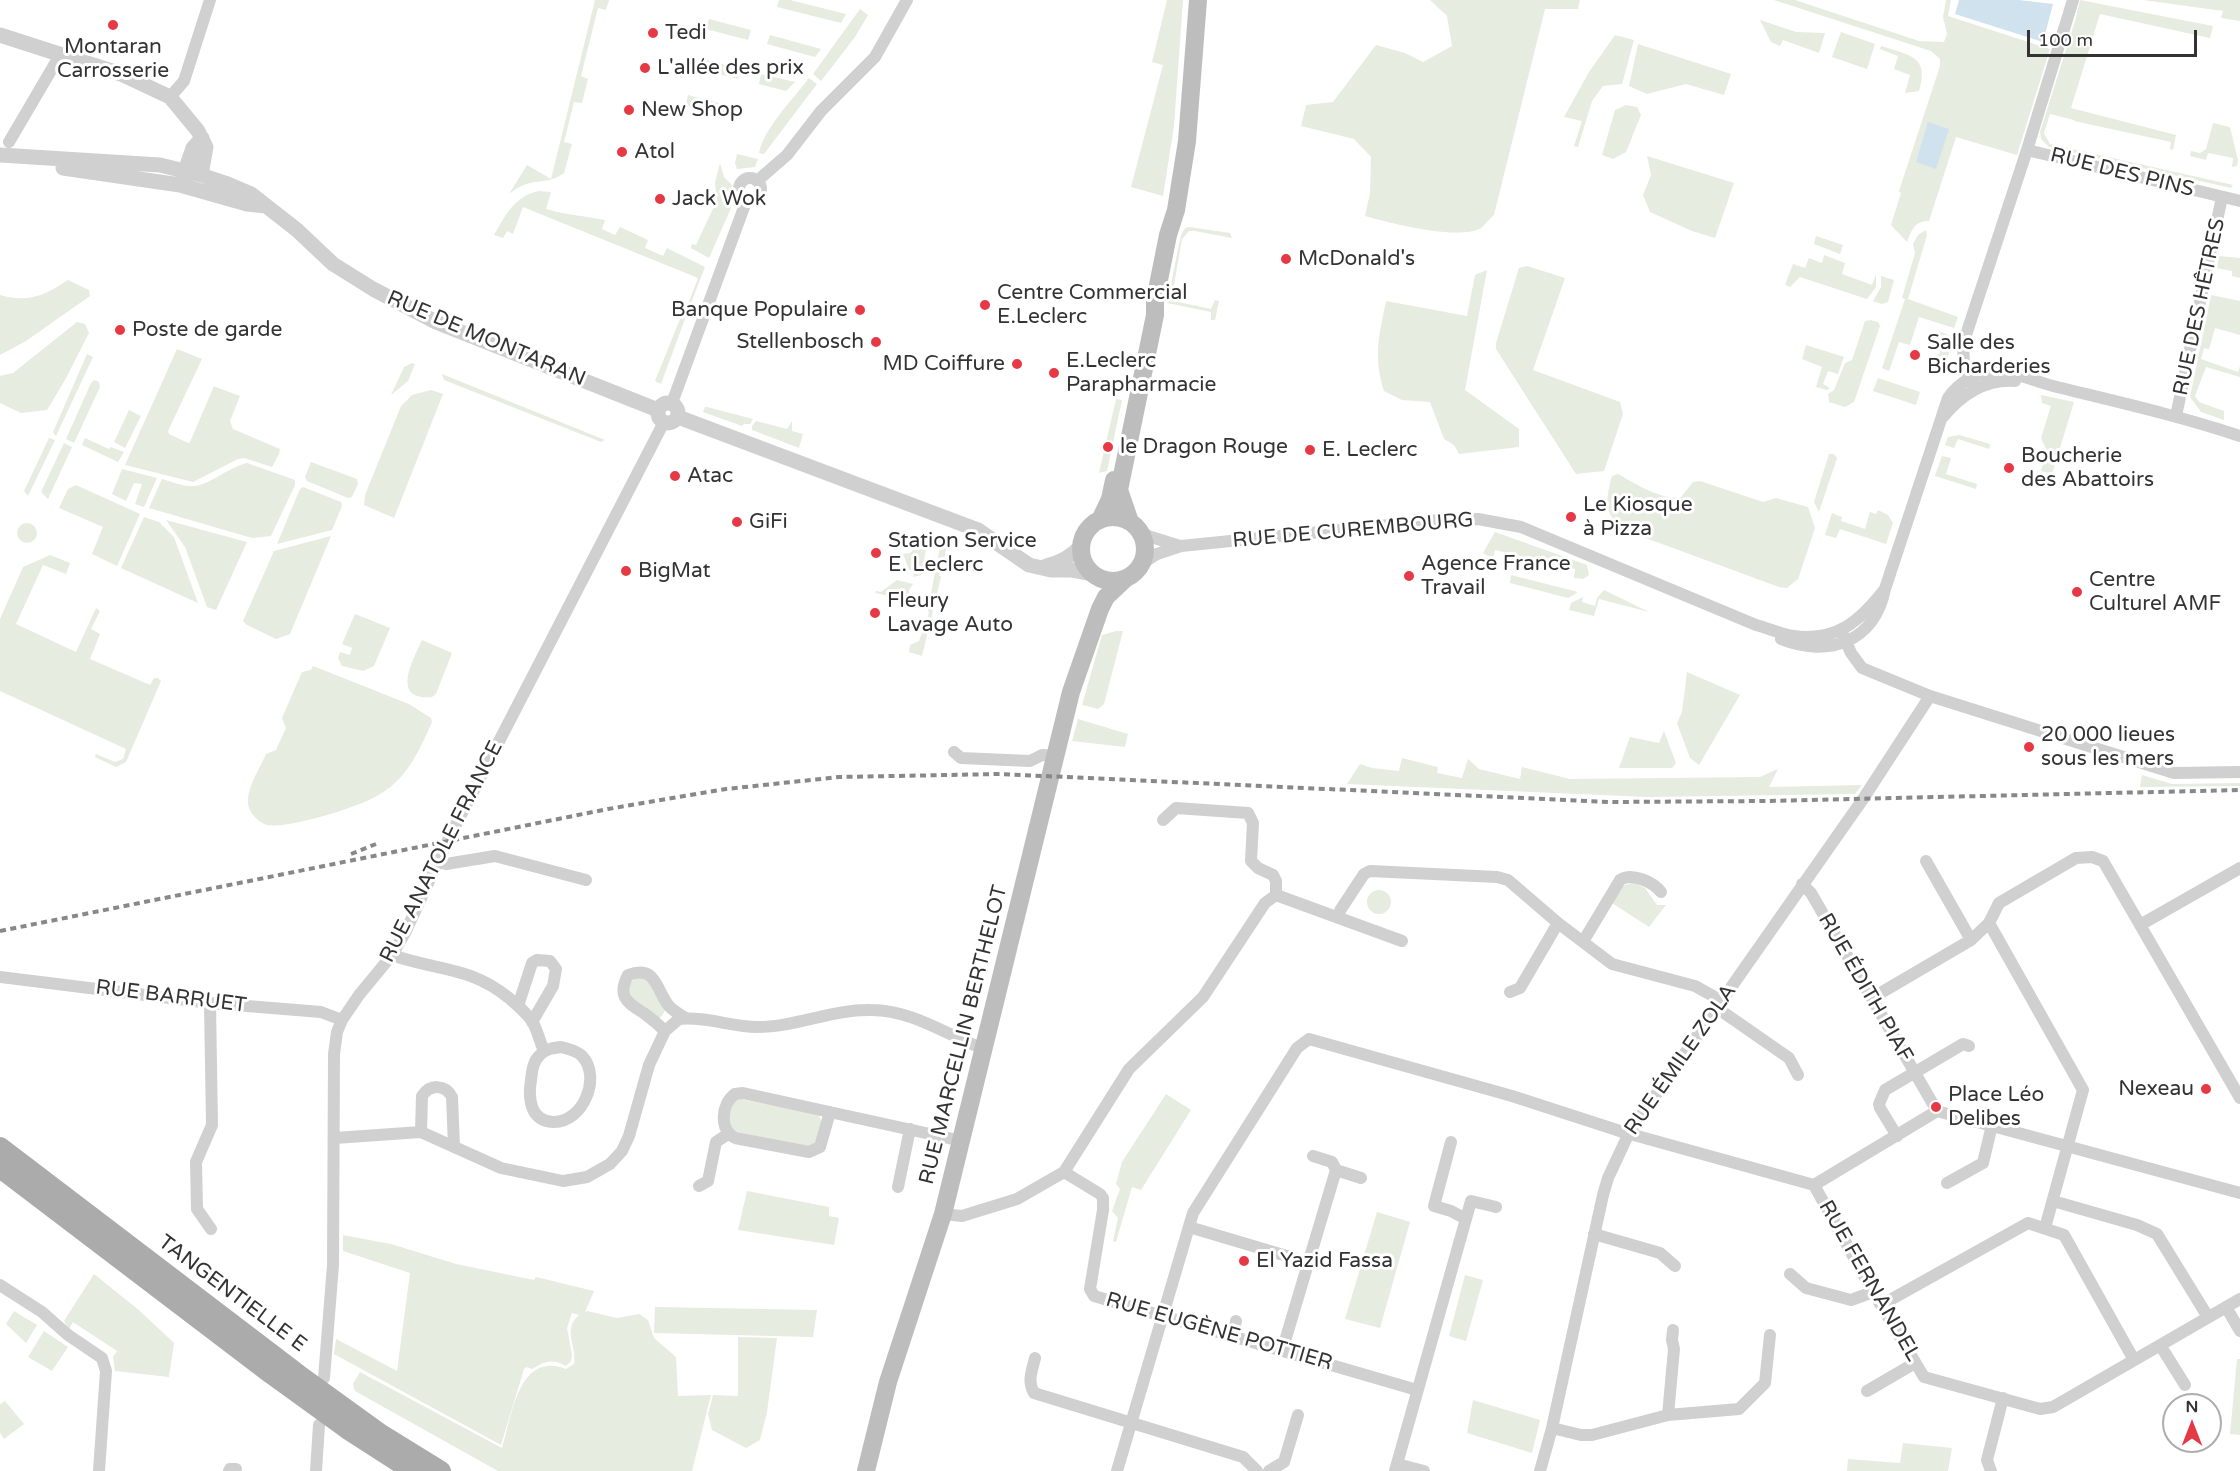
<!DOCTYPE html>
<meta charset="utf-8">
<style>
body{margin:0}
#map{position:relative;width:2240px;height:1471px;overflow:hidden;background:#fff;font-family:"Varela Round",sans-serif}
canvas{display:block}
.north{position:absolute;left:2162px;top:1393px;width:60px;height:60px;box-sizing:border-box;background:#fff;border:2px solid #adadad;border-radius:50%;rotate:0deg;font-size:16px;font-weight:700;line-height:24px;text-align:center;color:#333}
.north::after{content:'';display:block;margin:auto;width:21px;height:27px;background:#e63946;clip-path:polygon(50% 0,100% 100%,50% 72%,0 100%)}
.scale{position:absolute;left:2027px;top:30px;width:170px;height:27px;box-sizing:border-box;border:3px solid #333;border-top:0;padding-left:8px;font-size:18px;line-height:21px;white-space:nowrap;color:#333;-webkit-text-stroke:4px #fff;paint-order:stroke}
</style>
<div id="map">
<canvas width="2240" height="1471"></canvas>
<div class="north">N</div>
<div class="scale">100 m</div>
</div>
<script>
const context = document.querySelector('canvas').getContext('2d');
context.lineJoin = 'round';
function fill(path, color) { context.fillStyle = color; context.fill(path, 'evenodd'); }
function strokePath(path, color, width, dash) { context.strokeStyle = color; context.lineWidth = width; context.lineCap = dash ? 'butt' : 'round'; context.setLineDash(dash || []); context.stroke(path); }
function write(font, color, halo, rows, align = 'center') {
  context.font = font + ' "Varela Round",sans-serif'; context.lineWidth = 6; context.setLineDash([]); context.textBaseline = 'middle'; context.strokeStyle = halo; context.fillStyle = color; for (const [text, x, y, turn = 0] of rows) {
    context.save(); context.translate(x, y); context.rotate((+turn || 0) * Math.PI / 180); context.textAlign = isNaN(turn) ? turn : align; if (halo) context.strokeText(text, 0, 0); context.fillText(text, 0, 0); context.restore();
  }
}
const green = new Path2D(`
 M595,0H609L606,10L598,8L581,76L588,79L582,103L574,102L564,142L572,144L564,173C545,187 532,175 509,194L527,165L551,179Z
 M779,0H790L846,14L841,23L777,7Z
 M1167,0H1183L1174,126L1163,196L1131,187L1163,65L1152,62Z
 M1430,0H1580L1578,9H1545L1494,215C1490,218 1485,225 1481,228C1458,241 1390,223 1365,216L1370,193L1371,157L1354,139L1301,126L1306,105L1333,102L1376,45L1405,53L1423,62L1452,46L1447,16Z
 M1774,0H1795L1919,41L1944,42L1947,34L1943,17L1946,0H1951L1948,16L2050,49L2017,155L1956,137L1929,221C1915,221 1912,229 1907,242L1891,225L1901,193L1899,191L1940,66V59L1931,51Z
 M2080,0L2213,26L2210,38L2100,14L2071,108L2176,135L2173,150L2170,149L2171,142L2074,121V120L2050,114L2044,133L2050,144L2233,185L2231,188L2049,147L2041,139L2040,132L2075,21Z
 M2143,0H2240V21L2221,18L2223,11Z
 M860,9L868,15L855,37L821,81L813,74Z
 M709,19L751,30L748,40L706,29Z
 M1760,20L1796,32L1825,33L1819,53L1783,40L1780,46L1771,42Z
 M1841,32L1875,44L1867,69L1832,57Z
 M770,35L821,49L815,57L767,44Z
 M1615,35L1634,40L1622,84L1603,86L1592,101L1578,147L1574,146L1582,121L1564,117L1589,72Z
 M1638,44L1731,74L1724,95L1686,84L1647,94L1629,86Z
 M1881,46C1909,55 1930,56 1919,91L1905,93L1910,75L1894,69L1898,56L1880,49Z
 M699,58L741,69L738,79L697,68Z
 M761,74L795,82L786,91L759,84Z
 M809,78L817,84L764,154L759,153C764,128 794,98 809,78Z
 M688,95L730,106L727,116L686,105Z
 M1626,105L1637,107L1641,115L1626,152L1613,159L1602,155L1615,110Z
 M2213,123L2230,127L2238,160L2237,166L2232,167L2233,158L2208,153L2206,160L2190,156L2191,151L2200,153L2206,149Z
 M737,154L758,159L755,167L737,169L735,163Z
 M1647,156L1734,183L1715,238L1692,231L1650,212L1643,195L1651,175Z
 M720,163L724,177L731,184L735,199L709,258L691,248L692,244L696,245L717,200L715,183Z
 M539,191L551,192L546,209C566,215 585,216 605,220L602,229L615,235L620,227L648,240L645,248L663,256L667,248L705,267L689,308L687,307L698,278L523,207L513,234L507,231L503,238L494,235C506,214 515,196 539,191Z
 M1189,227L1230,233L1232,238L1195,231H1189L1182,239L1174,285L1179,294L1178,302L1211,309L1215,300L1219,301L1215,320H1211V312L1167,303L1181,235L1185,228Z
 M1926,230L1927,235L1908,299L1958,317L1954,328L1919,317L1910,345L1899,342L1889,371L1882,368L1905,299L1902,298L1915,253L1913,244L1918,235Z
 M1816,236L1843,245L1840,254L1814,244Z
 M1824,255L1845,263L1842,274L1872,285L1876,274V287L1867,299L1800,277L1790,287L1785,285L1793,264L1805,268L1809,258L1822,263Z
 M2219,256L2240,258V278L2232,276V271L2217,268Z
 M1527,266L1565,278L1533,370L1620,402L1623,414L1604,471L1576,474L1496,349V343L1519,268Z
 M1487,270L1465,390L1519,429V447L1459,454L1454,445L1444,439L1430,402L1402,400L1384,391C1373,357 1379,335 1386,301L1467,316L1475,275Z
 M1881,276L1894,280L1888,302L1882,304L1873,301L1881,287Z
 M68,280L89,290L90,296L26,341L0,355V295C28,303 44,296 68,280Z
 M2211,295L2240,301V335L2215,328L2209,349L2204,348L2201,359L2238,372L2240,366V377L2206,367L2195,396L2199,402L2224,411V420L2201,412L2190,397Z
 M676,307L688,311L661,384L655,381L682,314L675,311Z
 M1871,320L1878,322L1880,326L1854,402L1845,407L1829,402L1828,394L1834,390L1845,363L1852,360L1865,321Z
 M77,322L85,324L89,333L65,380L47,410L21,413L0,403V376L13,373Z
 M1939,331L1953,337L1946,364L1941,362L1940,365L1935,363L1932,357L1940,353L1937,346L1943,342Z
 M1806,345L1844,357L1838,374L1828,371L1823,384L1830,388L1827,390L1816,387L1822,367L1802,359Z
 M177,349L202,359L168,431L169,434L188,443L190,442L214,386L216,387L240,396L230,421L233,429L280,449L279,454L272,467L244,458L238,459L193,482L125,465Z
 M87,354L93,357L56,436L53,432Z
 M412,363L415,364L408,381L391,395L404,367Z
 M442,374L605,440L601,442L444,380Z
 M1150,377L1197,384L1198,389L1149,383Z
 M1878,378L1920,392L1916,405L1873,391Z
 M94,380L99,382L100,387L74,443L66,439L91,383Z
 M431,390L443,394L394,518L364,505L365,495L401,406L412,395Z
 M2041,395L2074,402L2052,474L2041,471L2047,451L2041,438L2051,406L2042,403Z
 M1116,399L1122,400L1107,471L1099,473Z
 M705,407H707L753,419L750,424H744L742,426L703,412Z
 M129,410L141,416L125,448L114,442Z
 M756,421L787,429L792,421V431L803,434L799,448L752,430V426Z
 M1959,435L1990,444L1989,449L1958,439L1954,448L1945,445L1948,437Z
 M49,438L55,440L28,496L24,491Z
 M85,438L109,449L111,447L124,452L118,462L82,445Z
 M64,443L72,447L48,499L41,492Z
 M1829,454H1834L1837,458L1819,512L1814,502Z
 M1942,456L1951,458L1946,474L1977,484L1976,489L1935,476Z
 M311,462L357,479L358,484L352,497L348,498L307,481L305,477Z
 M247,463L295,480V485L271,536L252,538L149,508L162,479C172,482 184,487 195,486C211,484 229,467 247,463Z
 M122,469L157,478L144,507L135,504L142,484L134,483L126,501L112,494Z
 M1618,474C1634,483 1662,501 1681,497L1693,482L1700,481L1763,502L1776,498L1808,507L1815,528L1798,579L1787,588L1779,587L1624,530C1603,515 1606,498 1612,476Z
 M76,485L140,514L117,566L92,554L103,527L59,508L68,489Z
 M303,487L341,502L342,506L332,530L277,544L300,489Z
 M1878,510L1888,515L1893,523L1886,544L1840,529L1836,538L1825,535L1832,513L1842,517L1841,521L1865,529L1870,512L1876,514Z
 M144,517L159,522L174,537L198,603L121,568Z
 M166,520L247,542L216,610L207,607L185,547Z
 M17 533a10 10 0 1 1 20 0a10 10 0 1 1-20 0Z
 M1495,532L1587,565L1589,575L1583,579L1574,578L1575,569L1495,550L1493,559L1483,553Z
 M331,536L290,634L276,639L247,625L243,621L274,551Z
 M942,537L947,542L945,555L939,575L941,577L922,656L909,652L910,645L919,641L929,613L925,603L930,598Z
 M915,548L926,550L921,575L913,577L914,571L909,570L903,554L910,553Z
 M50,555L70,563L66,574L43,565L16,624L76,652L96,608L100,611L91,629L100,634L90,659L150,685L154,678H158L161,681L126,762L116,767L95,757L96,754L115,762L123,759L126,749L0,691V619L23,567Z
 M1511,575L1578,592L1568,598L1510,583Z
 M897,580L913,584L909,590L908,600L875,593L876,591L881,592Z
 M1604,590L1649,612L1599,599L1594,616L1569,610L1571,603L1583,597L1582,602L1595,606L1597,598Z
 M355,614L390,628L374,666L363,671L342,666L338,658L340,652L350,655L352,648L342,644Z
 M1116,631H1123L1104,704L1098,709L1082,705L1102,635Z
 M422,640L452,653L436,694L432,697C390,701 413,660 422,640Z
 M313,666L409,704L431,718L432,722C420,749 408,777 382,793C363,806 290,829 267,825C261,823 253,817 250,810C242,794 260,769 266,754L276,750L286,728L282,718L302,672L311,670Z
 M1687,672L1740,695L1699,765L1690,758L1677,723L1682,712Z
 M1078,719L1128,734L1125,747L1072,741Z
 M1664,731L1676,763L1672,768H1619L1630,737L1659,743Z
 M1402,758L1438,767L1437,773L1462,778L1468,759L1479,769L1520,779L1522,767L1570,779L1760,777L1778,769L1769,787L1862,785L1855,794L1648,797L1347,784L1360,764L1372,768L1399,771Z
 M2142,775L2172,784L2240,783V786L2140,787Z
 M1634,882L1645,888L1657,905H1666L1649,927L1612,903L1623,886Z
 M1367 902a12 12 0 1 1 24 0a12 12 0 1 1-24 0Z
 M640,977L650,982L665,1010L662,1016L659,1018L630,996C628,986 629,979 640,977Z
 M1166,1094L1191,1110L1141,1190L1132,1187L1116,1242L1113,1241L1118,1218L1112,1211L1120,1189L1116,1184L1122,1162Z
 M736,1098L818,1114L823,1124L818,1144L812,1148L732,1131L727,1123L731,1107Z
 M747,1191L829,1207V1216L839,1218L834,1245L738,1230Z
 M1377,1212L1410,1222L1380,1328L1345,1319Z
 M343,1235L391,1244L456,1264L534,1280L536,1277L594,1291L585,1312L587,1311L617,1318L639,1314L648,1320L654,1338L676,1357L678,1396L711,1395L692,1471H498L355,1391L353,1384L360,1372L502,1448C512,1417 518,1350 566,1369L574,1364C577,1346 562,1329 579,1315L572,1313L567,1328L572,1355L571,1361L566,1366C552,1358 544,1362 532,1369L526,1367L524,1369L501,1445L334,1354L336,1339L397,1371L410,1273L343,1251Z
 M94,1274L140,1311L174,1343L169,1377L115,1371L113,1357L117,1351L73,1322L69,1329L64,1321Z
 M1465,1275L1483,1280L1466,1341L1449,1336Z
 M655,1307L817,1310L813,1337L654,1333Z
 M14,1311L37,1325L26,1343L6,1324Z
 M44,1331L68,1347L52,1371L28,1357Z
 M738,1337L777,1338L767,1412L760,1440L746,1448L712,1430L708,1414L713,1395L738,1396Z
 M2237,1359H2240V1435L2230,1434Z
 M1473,1400L1540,1420L1532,1453L1467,1433Z
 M5,1401L24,1424L4,1439L0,1433V1404Z
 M1903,1443L1952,1448L1948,1471H1847L1848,1459L1900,1463Z`);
const water = new Path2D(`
 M1959,0H2019L2053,4L2043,42L1955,14Z
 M1928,122L1949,129L1936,169L1916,162Z`);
const minor = new Path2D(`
 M170,97L184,81L210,0
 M9,142L60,55
 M2027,150L2073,0
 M739 189a11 11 0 1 1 22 0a11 11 0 1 1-22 0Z
 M757,181L787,155L821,111L875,57L907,0
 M1975,389L1964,365L1963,344L2027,150L2240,201
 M672,403L747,199
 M2176,416L2222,197
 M1943,417C1962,394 1985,379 2015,381
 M1138,529L1148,536L1180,546
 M1143,563L1157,554L1181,546L1439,520L1478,519L1521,527L1756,625C1768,628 1780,634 1793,636C1837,642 1860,621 1885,589
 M1843,635L1851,653L1862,668L1930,696L2174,773L2240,772
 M1781,639C1828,658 1875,642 1885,589L1948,398C1958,383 1976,372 1994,372C2017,372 2036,382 2057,387C2118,402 2180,416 2240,436
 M954,752L961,758L1030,761L1042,755L1056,756
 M1163,820L1176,808L1248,813L1253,823L1251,861L1258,868L1273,875L1276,881V895
 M1926,861L1971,940
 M438,862L446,864L495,856L586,880
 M1802,884L1811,893L1937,1111
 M1276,895L1402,941
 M1337,917L1341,909L1364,874L1370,871L1497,877L1508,880L1558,923L1612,964L1695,986L1722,1001
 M1989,923L2083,1090L2045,1228
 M2140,925L2240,868
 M1584,940L1620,880C1632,872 1653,882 1661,892
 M392,955C437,971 470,966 509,998C517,1005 526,1012 532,1021C537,1029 540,1042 544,1051
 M0,977L210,1003L321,1012L342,1020
 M1510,992L1520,988L1558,923
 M1872,998L1971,940L1989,923L1999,903L2076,858L2092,857L2103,861L2106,866L2240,1098
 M210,1003L212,1125L196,1162L197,1209L211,1229
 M518,1006L532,963L537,960L550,961L556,969L553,986L532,1022
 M1717,1008L1789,1058L1798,1075
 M665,1031C659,1025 652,1019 645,1014C629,1003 616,998 628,975C657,964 656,991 669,1006C673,1011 680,1014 685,1018
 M561,1047C568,1049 576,1050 582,1056C602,1077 583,1123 553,1122C530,1121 528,1098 531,1080C532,1071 533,1061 540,1055C545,1049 553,1048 561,1047Z
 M830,1112L820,1147L809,1152L735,1138C719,1130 721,1104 735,1094L743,1093L962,1141
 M421,1132L422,1096C430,1084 445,1084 452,1097L454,1146
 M1897,1136L1880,1108L1879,1104L1885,1090L1963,1044L1969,1046
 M335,1138L421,1132L501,1168L563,1181L587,1177L610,1164L622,1151L629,1136L649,1065L665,1031L679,1019C705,1016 732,1027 757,1027C796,1027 833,1009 871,1010C913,1010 946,1035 984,1049
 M1451,1142L1434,1206L1451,1211L1466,1219
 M1336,1170L1361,1178
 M1064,1172L1100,1194L1103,1198V1210L1090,1289L1094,1296L1417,1390
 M1947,1183L1983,1163L1992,1125
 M1814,1185L1873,1292L1924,1377L2040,1409L2053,1407L2240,1299
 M699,1186L708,1181L716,1142L728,1134
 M898,1187L910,1129
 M2053,1201L2137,1225L2157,1234L2208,1317
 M943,1214L962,1216L1017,1199L1064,1172L1129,1069L1203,997L1265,903L1276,895
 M1189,1227L1307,1262
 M1594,1234L1660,1253L1675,1266
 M1790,1274L1806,1288L1851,1300L1873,1292
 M0,1285L42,1312L68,1335L102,1358L106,1371L99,1471
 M1881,1305L2028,1223L2064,1235L2134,1360
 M2226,1307L2240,1331
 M1232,1337L1236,1321
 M2160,1345L2185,1385
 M1282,1351L1336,1170L1332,1162L1313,1156
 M1035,1358C1032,1371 1027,1381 1034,1393L1243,1457L1257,1471
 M324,1378L333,1265L334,1054L337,1032L342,1020L359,995L392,955L405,933L448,840L664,422
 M1867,1391L1915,1363
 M1668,1415L1674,1349L1672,1340L1673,1330
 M1552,1428L1581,1435H1592L1668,1415L1739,1409L1765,1383L1770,1335
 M1397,1464L1424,1471
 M229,1471L230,1469H236
 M316,1471L319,1425
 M1117,1471L1193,1213L1297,1048L1309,1039L1512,1096L1623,1132L1814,1185L1937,1111L2240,1193
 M1269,1471L1284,1462L1298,1415
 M1395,1471L1471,1201L1496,1207
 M1540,1471L1552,1428L1603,1195L1608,1178L1629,1133L1863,799L1930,696
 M1991,1471L1987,1460L2003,1398`);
const tertiary = new Path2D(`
 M0,35L121,74L170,97L198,131L206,147L201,175
 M0,155L160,165L201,175L225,183L251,194L297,230L333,264L373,289L436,322L658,410
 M63,168L180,185L247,204L266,206
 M185,171L193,148L202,138
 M658 413a10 10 0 1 1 20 0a10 10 0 1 1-20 0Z
 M678,417L978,530L1029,565L1051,570H1071L1092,574
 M1046,566C1060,563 1071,557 1081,546`);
const secondary = new Path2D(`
 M1081 549a32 32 0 1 1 64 0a32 32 0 1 1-64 0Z
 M1100,520L1110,499L1114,480
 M1130,522L1119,490L1155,315V300L1168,235L1176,210L1187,141L1198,0
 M866,1471L888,1382L943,1214L1071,692L1100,609L1106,597L1124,580`);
const primary = new Path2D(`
 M0,1147L298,1374L381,1434L441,1471
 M0,1168L271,1374L347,1429L412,1471`);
const rail = new Path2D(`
 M351,854L376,844
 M0,931L608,809L726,789L839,777L1000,774L1610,802L1765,801L2240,790`);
const markers = [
 [113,25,6,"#e63946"],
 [653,33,6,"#e63946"],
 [645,68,6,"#e63946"],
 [629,110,6,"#e63946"],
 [622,152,6,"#e63946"],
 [660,199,6,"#e63946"],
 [1286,259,6,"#e63946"],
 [985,305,6,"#e63946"],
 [860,310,6,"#e63946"],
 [120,330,6,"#e63946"],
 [876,342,6,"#e63946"],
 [1915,355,6,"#e63946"],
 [1017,364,6,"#e63946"],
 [1054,373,6,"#e63946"],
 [1108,447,6,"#e63946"],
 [1310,450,6,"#e63946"],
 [2009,468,6,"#e63946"],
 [675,476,6,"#e63946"],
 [1571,517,6,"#e63946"],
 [737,522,6,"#e63946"],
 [876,553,6,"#e63946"],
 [626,571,6,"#e63946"],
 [1409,576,6,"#e63946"],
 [2077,592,6,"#e63946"],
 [875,613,6,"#e63946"],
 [2029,747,6,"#e63946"],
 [2206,1089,6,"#e63946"],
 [1936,1107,6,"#e63946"],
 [1244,1261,6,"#e63946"]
];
const poiNames = [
 ["Tedi",665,33],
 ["Montaran",113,47,"center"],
 ["Carrosserie",113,71,"center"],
 ["L'allée des prix",657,68],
 ["New Shop",641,110],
 ["Atol",634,152],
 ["Jack Wok",672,199],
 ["McDonald's",1298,259],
 ["Centre Commercial",997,293],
 ["E.Leclerc",997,317],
 ["Banque Populaire",848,310,"right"],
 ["Poste de garde",132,330],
 ["Stellenbosch",864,342,"right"],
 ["Salle des",1927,343],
 ["Bicharderies",1927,367],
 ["E.Leclerc",1066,361],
 ["Parapharmacie",1066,385],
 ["MD Coiffure",1005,364,"right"],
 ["le Dragon Rouge",1120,447],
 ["E. Leclerc",1322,450],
 ["Boucherie",2021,456],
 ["des Abattoirs",2021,480],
 ["Atac",687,476],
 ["Le Kiosque",1583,505],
 ["à Pizza",1583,529],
 ["GiFi",749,522],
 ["Station Service",888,541],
 ["E. Leclerc",888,565],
 ["Agence France",1421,564],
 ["Travail",1421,588],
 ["BigMat",638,571],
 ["Centre",2089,580],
 ["Culturel AMF",2089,604],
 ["Fleury",887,601],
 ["Lavage Auto",887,625],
 ["20 000 lieues",2041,735],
 ["sous les mers",2041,759],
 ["Nexeau",2194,1089,"right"],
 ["Place Léo",1948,1095],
 ["Delibes",1948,1119],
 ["El Yazid Fassa",1256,1261]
];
const streetNames = [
 ["RUE DES PINS",2122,173,14],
 ["RUE DES HÊTRES",2200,307,-78],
 ["RUE DE MONTARAN",486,339,23],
 ["RUE DE CUREMBOURG",1353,531,-5],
 ["RUE ANATOLE FRANCE",442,852,-63],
 ["RUE ÉDITH PIAF",1865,988,60],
 ["RUE BARRUET",171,997,7],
 ["RUE MARCELLIN BERTHELOT",964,1035,-76],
 ["RUE ÉMILE ZOLA",1681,1060,-55],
 ["RUE FERNANDEL",1869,1281,60],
 ["TANGENTIELLE E",232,1294,37],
 ["RUE EUGÈNE POTTIER",1219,1332,16]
];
fill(green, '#e6ecdf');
fill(water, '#cfe2ee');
strokePath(minor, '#d0d0d0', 12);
strokePath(tertiary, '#d0d0d0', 15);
strokePath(secondary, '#bdbdbd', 18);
strokePath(primary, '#ababab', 20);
strokePath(rail, '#888', 4, [6, 4.5]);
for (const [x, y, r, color] of markers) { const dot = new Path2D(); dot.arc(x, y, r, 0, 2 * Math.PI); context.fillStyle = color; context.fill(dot); strokePath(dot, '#fff', 2); }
write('21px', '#333', '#fff', poiNames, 'left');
write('21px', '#333', '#fff', streetNames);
</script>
